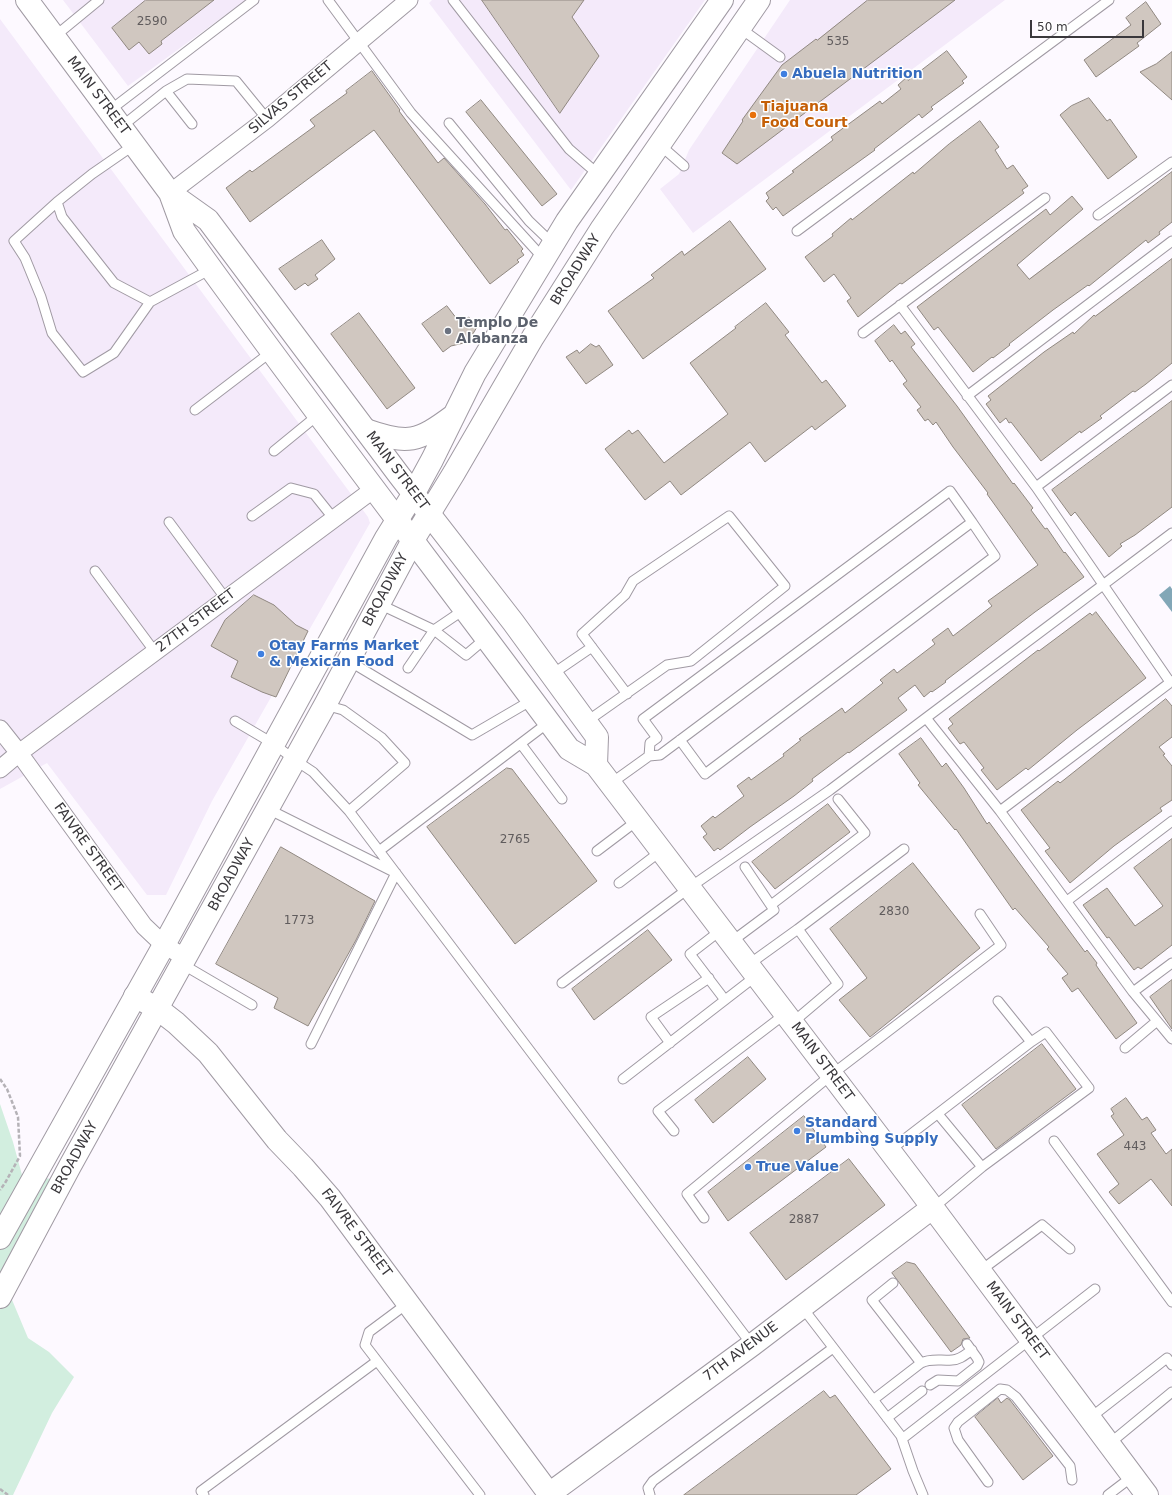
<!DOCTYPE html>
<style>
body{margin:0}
#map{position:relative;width:1172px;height:1495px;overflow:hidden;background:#fdf9ff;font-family:"DejaVu Sans",sans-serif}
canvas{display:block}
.scale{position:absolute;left:1030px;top:20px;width:114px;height:18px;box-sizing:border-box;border:2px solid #3a383c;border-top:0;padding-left:5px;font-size:12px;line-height:14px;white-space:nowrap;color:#3a383c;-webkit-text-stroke:3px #fff;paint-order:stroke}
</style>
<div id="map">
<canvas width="1172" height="1495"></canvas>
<div class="scale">50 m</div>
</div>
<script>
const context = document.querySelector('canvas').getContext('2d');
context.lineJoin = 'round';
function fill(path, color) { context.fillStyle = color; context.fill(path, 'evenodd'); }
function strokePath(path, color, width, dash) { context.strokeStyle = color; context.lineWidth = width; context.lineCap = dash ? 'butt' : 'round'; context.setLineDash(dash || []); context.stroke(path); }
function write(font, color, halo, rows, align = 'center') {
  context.font = font + ' "DejaVu Sans",sans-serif'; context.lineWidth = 3; context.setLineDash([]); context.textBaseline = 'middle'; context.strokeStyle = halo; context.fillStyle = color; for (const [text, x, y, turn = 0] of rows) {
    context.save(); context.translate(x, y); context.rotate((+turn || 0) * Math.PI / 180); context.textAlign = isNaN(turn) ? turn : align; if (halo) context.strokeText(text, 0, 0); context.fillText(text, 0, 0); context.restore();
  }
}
const built = new Path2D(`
 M63,0H246L128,86Z
 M432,0H705L571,190L429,3Z
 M790,0H1005L693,233L660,189L679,174L689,150Z
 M0,19L368,517L370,523L212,801L166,895H147L47,763L0,789Z`);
const green = new Path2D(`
 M0,1104L13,1142L22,1175L59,1180L2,1276L28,1338L49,1352L74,1377L52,1413L13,1495H0Z`);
const water = new Path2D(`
 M1170,586L1172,589V612L1159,595Z`);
const building = new Path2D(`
 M146,0H214L161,41L162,44L149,54L139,42L129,50L112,28Z
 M482,0H584L572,17L599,56L560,113Z
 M868,0H955L737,164L722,153L743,121L742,120L782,65L816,39L817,40Z
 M1146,2L1161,24L1137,43L1139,46L1096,77L1084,60L1131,25L1126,18Z
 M947,51L967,77L962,81L964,83L931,107L933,109L922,118L919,114L874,149L875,150L783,216L776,207L773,210L766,201L769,198L766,193L794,172L792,171L833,140L831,137L880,101L882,104L901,89L898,85L907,77L908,80Z
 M1172,52V100L1140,72L1156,64Z
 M372,71L400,110L399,111L438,163L444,158L485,204L505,230L507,229L523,249L521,251L524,255L517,260L519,262L490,284L374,130L250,222L226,188L250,170L252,172L315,126L310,120L347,93L346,91Z
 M1089,98L1107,121L1110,119L1137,157L1108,179L1060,115L1071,106Z
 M481,100L557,194L542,206L466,112Z
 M980,121L999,147L995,150L1007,169L1013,165L1028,186L1022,190L1024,193L902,284L900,283L858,317L847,301L851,298L834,274L824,282L805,257L833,236L832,234L851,218L852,220L913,172L914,174L949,144Z
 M1172,172V222L1159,232L1160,234L1148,243L1146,240L1089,286L1088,285L1053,310L1009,344L1010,345L993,358L992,357L973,372L938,327L934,330L917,307L1046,209L1050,215L1072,196L1083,209L1017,265L1029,279Z
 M730,221L766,269L643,359L608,311L654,278L651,275L682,251L684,255Z
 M322,240L335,259L315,275L318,279L308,286L305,283L295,290L279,269Z
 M1172,259V363L1146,384L1135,392L1133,391L1100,416L1102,418L1081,433L1080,431L1041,461L1011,422L1009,423L1006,418L1000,423L986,404L991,400L988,396L1044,352L1073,332L1074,334L1094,315L1095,316Z
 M766,303L789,332L785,335L822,383L826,380L846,406L815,430L812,426L765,462L750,442L681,495L670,481L645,500L605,449L629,430L632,434L638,430L664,463L728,414L690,363L736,328L735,327Z
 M447,306L460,323L469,317L477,327L468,342L451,346L443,352L422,324Z
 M359,313L415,388L387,409L331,334Z
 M894,325L901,334L905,331L915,344L911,347L957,406L1013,484L1014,483L1033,508L1031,510L1045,529L1047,528L1064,553L1065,552L1084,577L1035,612L945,681L946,682L932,692L931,691L924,697L915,685L898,698L907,710L849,753L848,752L812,779L813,781L794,796L750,827L720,850L718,848L714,851L703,837L707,834L701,826L713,816L715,818L744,796L737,786L749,777L751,780L784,756L783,754L801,740L799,739L842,708L845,713L883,683L880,680L894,669L897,673L935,644L932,640L948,628L953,636L992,606L988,601L1038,565L987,494L988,493L953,447L936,422L933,425L928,419L925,421L917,410L921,407L903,384L907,381L892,360L890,362L875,341Z
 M591,344L596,347L599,345L613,365L586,384L566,357L577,350L579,353Z
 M1172,401V507L1135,535L1120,544L1122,546L1109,557L1075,512L1071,516L1052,490Z
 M254,595L274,605L296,625L308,631L276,697L262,692L231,677L238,661L211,646L225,620Z
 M1096,612L1146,678L1077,730L1028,770L1026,768L997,790L981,770L984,768L964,742L960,744L948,728L953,724L949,719L1038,650L1039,651L1090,613L1092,615Z
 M1166,699L1172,706V737L1159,747L1165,754L1163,755L1172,766V800L1160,808L1162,811L1114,846L1070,883L1045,851L1050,848L1021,810L1058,781L1060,783L1089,760Z
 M921,738L942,767L946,763L964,788L987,824L989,822L1085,952L1087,950L1097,963L1096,965L1100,971L1137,1023L1116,1039L1078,988L1072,992L1062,978L1068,974L1047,949L1049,947L1015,908L1013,910L956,829L955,830L918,785L920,783L899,754Z
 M507,768L512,769L597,881L515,944L427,827Z
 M828,804L850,832L775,889L752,862Z
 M1172,839V945L1141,969L1138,967L1134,970L1109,937L1107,938L1083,905L1107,888L1135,926L1163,906L1134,868Z
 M281,847L375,901L356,940L308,1026L274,1008L278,998L216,964Z
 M913,863L980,948L870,1037L839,1000L867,978L830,929Z
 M648,930L672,960L594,1020L572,989Z
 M1172,980V1029L1150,997Z
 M1042,1044L1076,1089L996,1149L962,1105Z
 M748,1057L766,1079L713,1123L695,1100Z
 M1126,1098L1142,1120L1147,1117L1156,1130L1151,1133L1166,1154L1172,1149V1206L1151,1179L1119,1204L1109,1192L1119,1184L1097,1154L1124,1135L1111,1116L1114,1114L1111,1109Z
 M804,1116L826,1147L728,1221L708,1192Z
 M849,1159L885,1205L786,1280L750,1233Z
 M907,1262L915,1264L970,1338L963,1339L961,1345L951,1352L892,1273Z
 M824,1391L830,1398L835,1395L891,1469L856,1495H684Z
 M998,1398L1001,1403L1007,1398L1010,1400L1053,1456L1023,1480L975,1417Z`);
const path = new Path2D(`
 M0,1079L7,1089L18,1117L20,1156L5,1183L0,1190
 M0,1489L8,1495`);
const lane = new Path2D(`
 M328,0L411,113L544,259
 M453,0L569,149L599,175
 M740,28L780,57
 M54,37L99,0
 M166,91L187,79L236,81L267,119
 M109,111L254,0
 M449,123L529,221L553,244
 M121,127L166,91L192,124
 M134,145L92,174L57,202L62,217L114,283L150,302L211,269
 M660,145L684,166
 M57,202L14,241L25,258L41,297L52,333L83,372L114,353L150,302
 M1098,215L1172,162
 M797,231L1109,0
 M900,305L1036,487L1170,682
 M863,333L1045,198
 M967,396L1172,241
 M195,410L271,352
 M274,451L318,415
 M1036,487L1172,385
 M252,516L291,488L314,494L334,519
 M169,522L226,599
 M95,571L155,652
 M379,604L434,630L408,668
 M465,609L434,630L466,655L486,638
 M349,661L472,735L532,700
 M551,675L592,647
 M325,705L343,710L382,738L405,763L349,811
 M926,718L1000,811L1133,992L1172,1039
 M235,721L274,744L295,760L313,772L349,811L752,1345
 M586,722L667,665L691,661L785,586L729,516L633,581L625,595L582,634L627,694
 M680,740L705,774L995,556L972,522
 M521,744L562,799
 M610,784L649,756L660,755L972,522L950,491L643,719L657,738L650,743L649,756
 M268,809L396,873L311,1044
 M1000,811L1172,681
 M379,851L549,722
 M597,851L638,820
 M619,883L661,851
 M1067,901L1172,821
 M771,905L865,833L838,799
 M798,929L904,849
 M721,930L690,954L725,1000L756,976
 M731,942L774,910L745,867
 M182,964L252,1005
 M748,965L798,929L838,984L792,1023
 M562,983L689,888L830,790L1172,533
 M1133,992L1172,963
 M670,1043L651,1017L709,978
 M1125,1048L1157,1021
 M623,1079L725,1000
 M938,1114L982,1167
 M674,1131L658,1111L785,1014
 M1054,1141L1172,1302
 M889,1151L1031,1042L998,1001
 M933,1208L982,1167L1089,1088L1046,1032L1031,1042
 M704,1218L687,1194L831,1075L1001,945L980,914
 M980,1271L1042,1225L1070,1249
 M408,1303L369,1332L365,1345L480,1495
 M802,1307L901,1436L913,1471L923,1495
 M921,1363C931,1358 941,1361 952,1360C960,1360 966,1354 972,1350
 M930,1385L938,1380L958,1381L977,1366L979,1362L977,1358L967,1344
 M873,1400L921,1363L872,1300L893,1283
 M887,1418L922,1391
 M1090,1418L1167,1358L1172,1365
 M902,1439L1095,1289
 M1109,1444L1172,1392
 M988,1482L958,1440L954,1428L958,1422L1000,1389L1007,1390L1016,1397L1070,1466L1072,1480
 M204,1495L201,1491L377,1361
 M650,1495L648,1488L653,1481L833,1348
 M1108,1495L1133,1476`);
const street = new Path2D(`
 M170,193L267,119L409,0
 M0,729L19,753L144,926L164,945L186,958
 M0,769L19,753L374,489`);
const secondary = new Path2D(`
 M27,0L170,193L184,231C309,406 441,576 569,749L596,765L918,1188L1147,1495
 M170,193L208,220L399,475L513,622L597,737L596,765
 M135,996L158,1009L176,1023L208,1053L277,1140L303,1167L330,1198L550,1495
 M549,1494L752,1345L932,1208`);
const primary = new Path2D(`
 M366,430C408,445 418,442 453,416
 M0,1238L164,945L386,538L414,493L432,460L475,373L567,221L722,0
 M0,1297L70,1166L325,705L413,540L454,473L533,337L602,228L759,0`);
const markers = [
 [784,74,4,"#3f7fe0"],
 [753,115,4,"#e8710a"],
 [448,331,4,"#6b7280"],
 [261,654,4,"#3f7fe0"],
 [797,1131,4,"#3f7fe0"],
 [748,1167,4,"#3f7fe0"]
];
const numberNames = [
 ["2590",152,22],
 ["535",838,42],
 ["2765",515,840],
 ["2830",894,912],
 ["1773",299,921],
 ["443",1135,1147],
 ["2887",804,1220]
];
const shopNames = [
 ["Abuela Nutrition",792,74],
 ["Otay Farms Market",269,646],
 ["& Mexican Food",269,662],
 ["Standard",805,1123],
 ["Plumbing Supply",805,1139],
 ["True Value",756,1167]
];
const streetNames = [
 ["MAIN STREET",98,96,53],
 ["SILVAS STREET",291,98,-40],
 ["BROADWAY",576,270,-58],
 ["MAIN STREET",397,471,53],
 ["BROADWAY",386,590,-62],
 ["27TH STREET",196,621,-37],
 ["FAIVRE STREET",88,848,54],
 ["BROADWAY",232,875,-61],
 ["MAIN STREET",822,1062,53],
 ["BROADWAY",75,1158,-61],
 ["FAIVRE STREET",356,1233,53],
 ["MAIN STREET",1017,1321,53],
 ["7TH AVENUE",741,1352,-37]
];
const foodNames = [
 ["Tiajuana",761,107],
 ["Food Court",761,123]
];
const worshipNames = [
 ["Templo De",456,323],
 ["Alabanza",456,339]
];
fill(built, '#f4eafa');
fill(green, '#d2eedf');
fill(water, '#82a7b7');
fill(building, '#d0c7c0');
strokePath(building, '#908881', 1);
strokePath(lane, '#a09aa3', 11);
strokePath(street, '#a09aa3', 19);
strokePath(secondary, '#a09aa3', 24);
strokePath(primary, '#a09aa3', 24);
strokePath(path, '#b5b2b7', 2.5, [4, 2]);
strokePath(lane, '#fff', 9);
strokePath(street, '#fff', 17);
strokePath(secondary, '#fff', 22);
strokePath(primary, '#fff', 22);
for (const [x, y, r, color] of markers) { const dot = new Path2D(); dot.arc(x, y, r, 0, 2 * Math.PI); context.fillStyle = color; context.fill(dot); strokePath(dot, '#fff', 1.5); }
write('12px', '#605c5d', null, numberNames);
write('bold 14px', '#366cbe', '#fff', shopNames, 'left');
write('14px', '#3a383c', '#fff', streetNames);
write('bold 14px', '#c56008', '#fff', foodNames, 'left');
write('bold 14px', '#5b616d', '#fff', worshipNames, 'left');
</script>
